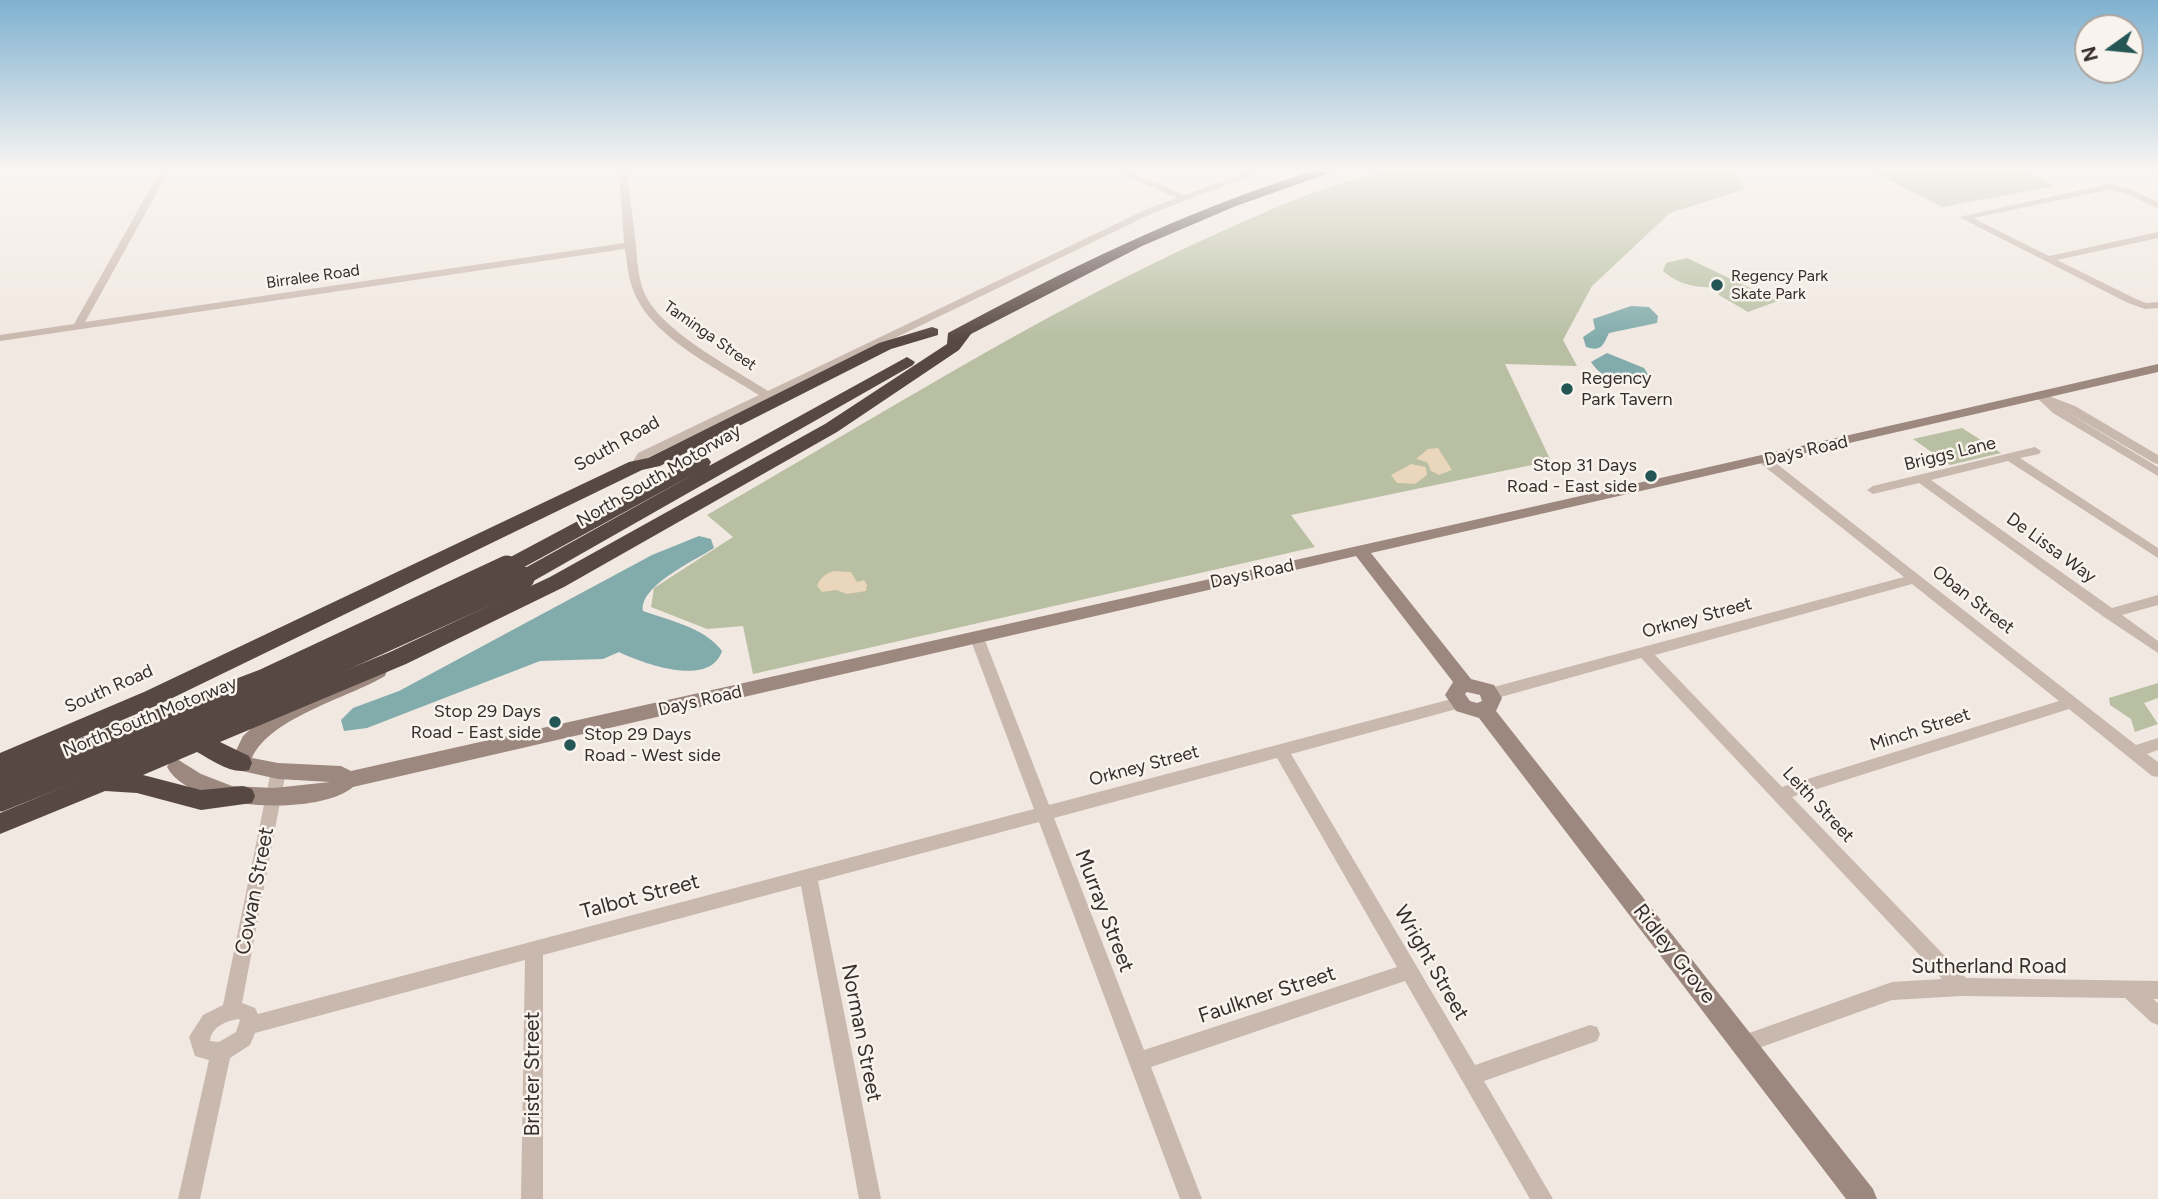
<!DOCTYPE html>
<style>
body{margin:0}
#map{position:relative;width:2158px;height:1199px;overflow:hidden;background:#f1e8e1;font-family:Figtree,sans-serif}
canvas{display:block}
.north{position:absolute;left:2074px;top:14px;width:70px;height:70px;box-sizing:border-box;background:#f9f3ed;border:2px solid #aca49f;border-radius:50%;rotate:255deg;font-size:19px;font-weight:700;line-height:28px;text-align:center;color:#382e2b}
.north::after{content:'';display:block;margin:auto;width:24px;height:32px;background:#245656;clip-path:polygon(50% 0,100% 100%,50% 72%,0 100%)}
</style>
<div id="map">
<canvas width="2158" height="1199"></canvas>
<div class="north">N</div>
</div>
<script>
const context = document.querySelector('canvas').getContext('2d');
context.lineJoin = 'round';
function fill(path, color) { context.fillStyle = color; context.fill(path, 'evenodd'); }
function strokePath(path, color, width, dash) { context.strokeStyle = color; context.lineWidth = width; context.lineCap = dash ? 'butt' : 'round'; context.setLineDash(dash || []); context.stroke(path); }
function write(font, color, halo, rows, align = 'center') {
  context.font = font + ' Figtree,sans-serif'; context.lineWidth = 5; context.setLineDash([]); context.textBaseline = 'middle'; context.strokeStyle = halo; context.fillStyle = color; for (const [text, x, y, turn = 0] of rows) {
    context.save(); context.translate(x, y); context.rotate((+turn || 0) * Math.PI / 180); context.textAlign = isNaN(turn) ? turn : align; if (halo) context.strokeText(text, 0, 0); context.fillText(text, 0, 0); context.restore();
  }
}
const green = new Path2D(`
 M1391,171H1735L1745,189L1670,213L1592,286L1563,340L1577,366L1505,364L1551,461L1291,515L1315,547L753,674L743,626L707,629L651,607L654,588L733,537L707,515C872,420 1034,317 1207,238C1266,212 1327,182 1391,171Z
 M1872,171H2023L2055,186L1942,207Z
 M1687,258L1778,301L1748,312L1719,295L1718,288C1697,287 1680,286 1663,271L1666,263Z
 M1962,428L2001,453L1950,465L1913,439Z
 M2158,683V698L2144,703L2158,724L2135,732L2131,719L2110,705L2109,698Z`);
const sand = new Path2D(`
 M1438,448L1452,470L1439,475L1431,471L1427,462L1416,459L1428,449Z
 M1411,464L1426,467L1427,475L1415,484L1397,483L1391,475Z
 M833,571L851,572L857,582L864,580L867,585L866,591L847,594L836,590L822,592L817,586C820,578 825,574 833,571Z`);
const water = new Path2D(`
 M1631,306L1649,307L1658,316L1657,323L1609,333C1603,345 1602,352 1586,347L1583,337L1595,329L1593,319Z
 M1607,353L1644,368L1651,379C1633,392 1602,380 1591,362Z
 M699,536L711,539L714,548C694,561 639,586 643,611C670,621 704,627 722,651C710,688 644,664 619,652L603,659L540,661L367,728L344,731L341,720L353,708L399,691L652,555Z`);
const street = new Path2D(`
 M160,171H169L85,322L624,243L619,171H627C630,196 633,222 636,245C637,260 638,277 644,292C660,331 733,368 768,391L1147,209L1177,198L1115,171H1128L1185,195L1250,171H1263L1153,213L647,458L640,469L636,470L630,466L638,453L759,395C720,370 651,337 634,292C628,278 627,263 625,249L0,341V335L74,324Z
 M2108,184L2127,188L2158,202V208L2122,192L2108,190L1973,218L2049,256L2158,232V238L2057,260L2136,299L2146,303L2158,302V308L2145,309L2128,303L1959,217Z
 M2041,393L2075,406L2158,455V464L2154,463L2060,408L2158,467V476L2053,413L2035,396Z
 M2035,447L2041,451L2039,454L2020,458L2158,548V558L2008,461L1931,480L2112,608L2158,595V605L2122,615L2158,641V653L2104,617L1919,483L1873,494L1867,490L1873,486Z
 M1764,456L1768,457L2136,745L2158,738V750L2147,754L2158,762V777L2152,776L2069,709L1792,797L1966,978L2158,981V999H2153L2158,1003V1025L2151,1022L2125,998L1962,996L1892,1000L1745,1053L1738,1051L1735,1044L1738,1037L1892,982L1942,979L1641,658L1490,700L1485,698L1482,694L1485,690L1490,688L1904,577L1760,463L1758,460L1760,457ZM1912,584L2059,701L1782,787L1655,655Z
 M977,633L984,638L1049,805L1459,697L1464,699L1467,703L1464,707L1291,754L1475,1065L1590,1025L1597,1027L1600,1034L1597,1041L1484,1081L1553,1199H1530L1405,981L1151,1067L1202,1199H1180L1039,822L818,881L881,1199H859L801,886L543,955V1199H521L525,960L255,1033L250,1045L230,1058L200,1199H178L209,1060L195,1056L189,1037L203,1015L223,1005L272,766L278,765L284,766L286,771L242,1003L255,1008L258,1014L1034,809L970,638ZM1277,758L1397,967L1144,1050L1054,818ZM238,1019L240,1020L236,1032L219,1042L210,1041C211,1028 225,1021 238,1019Z`);
const secondary = new Path2D(`
 M2158,364V372L1371,553L1471,679L1494,685L1502,698L1496,711L1873,1189L1877,1199H1846L1479,718L1456,711L1445,695L1453,682L1356,556L353,787C319,816 191,812 167,767L170,761L177,759L201,774L232,786L274,788L330,782L278,779L233,769L230,763L243,736L255,725L378,664L385,666L387,671L385,676C348,698 269,718 252,758L278,763L341,766L351,771C953,635 1557,504 2158,364ZM1467,692L1480,695L1482,701L1477,703L1470,701L1465,694Z`);
const highway = new Path2D(`
 M1314,171H1335L1236,206L1142,246L971,334L959,350L837,432L564,587L406,664L220,742L249,756L252,763L249,770C231,775 212,760 197,752L143,775L201,790L243,786L252,789L255,796L252,803L201,810L137,793L105,791L0,834V813L179,739L182,732L190,729L198,731L390,652L550,577L825,424L947,344L948,333C1066,270 1185,210 1314,171Z
 M932,327L938,329V335L891,349L660,466L642,470L160,704L0,772V753L144,692L629,462L648,458L879,343Z
 M907,357L915,362L913,365L530,583L523,585L513,578L516,573L696,473L517,571H503L500,566L503,561L696,458H708L711,462L709,466Z`);
const highwayBridgeFar1 = new Path2D(`
 M503,569L510,566`);
const highwayBridge = new Path2D(`
 M0,781L265,680L507,567
 M0,800L264,695L523,578`);
const markers = [
 [1717,285,7,"#245656"],
 [1567,389,7,"#245656"],
 [1651,476,7,"#245656"],
 [555,722,7,"#245656"],
 [570,745,7,"#245656"]
];
const farPoinames = [
 ["Regency Park",1731,276],
 ["Skate Park",1731,294]
];
const farStreetnames = [
 ["Birralee Road",313,277,-8],
 ["Taminga Street",710,336,35]
];
const poiNames = [
 ["Regency",1581,379],
 ["Park Tavern",1581,400],
 ["Stop 31 Days",1637,466,"right"],
 ["Road - East side",1637,487,"right"],
 ["Stop 29 Days",541,712,"right"],
 ["Road - East side",541,733,"right"],
 ["Stop 29 Days",584,735],
 ["Road - West side",584,756]
];
const streetNames = [
 ["South Road",617,444,-29],
 ["Days Road",1806,451,-13],
 ["Briggs Lane",1950,454,-14],
 ["North South Motorway",659,476,-30],
 ["De Lissa Way",2051,548,36],
 ["Days Road",1252,574,-12],
 ["Oban Street",1973,600,38],
 ["Orkney Street",1697,618,-15],
 ["South Road",109,689,-24],
 ["Days Road",700,701,-13],
 ["North South Motorway",150,717,-22],
 ["Minch Street",1920,730,-18],
 ["Orkney Street",1144,766,-15],
 ["Leith Street",1818,805,47]
];
const nearStreetnames = [
 ["Cowan Street",255,891,-79],
 ["Talbot Street",640,897,-15],
 ["Murray Street",1104,911,69],
 ["Ridley Grove",1674,954,52],
 ["Wright Street",1431,963,60],
 ["Sutherland Road",1989,967],
 ["Faulkner Street",1267,995,-18],
 ["Norman Street",861,1033,79],
 ["Brister Street",533,1074,-90]
];
fill(green, '#b8bfa2');
fill(sand, '#e9d6bb');
fill(water, '#82acab');
fill(street, '#c9b8ae');
fill(secondary, '#9c887f');
fill(highway, '#584843');
strokePath(highwayBridgeFar1, '#584843', 18);
strokePath(highwayBridge, '#584843', 23);
const sky = context.createLinearGradient(0, 0, 0, 339);
sky.addColorStop(0, '#7fb1d0');
sky.addColorStop(0.5, '#f9f5f2');
sky.addColorStop(1, '#f9f5f200');
context.fillStyle = sky;
context.fillRect(0, 0, 2158, 339);
for (const [x, y, r, color] of markers) { const dot = new Path2D(); dot.arc(x, y, r, 0, 2 * Math.PI); context.fillStyle = color; context.fill(dot); strokePath(dot, '#f9f3ed', 2.5); }
write('16px', '#382e2b', '#f9f3ed', farPoinames, 'left');
write('16px', '#382e2b', '#f9f3ed', farStreetnames);
write('18px', '#382e2b', '#f9f3ed', poiNames, 'left');
write('18px', '#382e2b', '#f9f3ed', streetNames);
write('21px', '#382e2b', '#f9f3ed', nearStreetnames);
</script>
